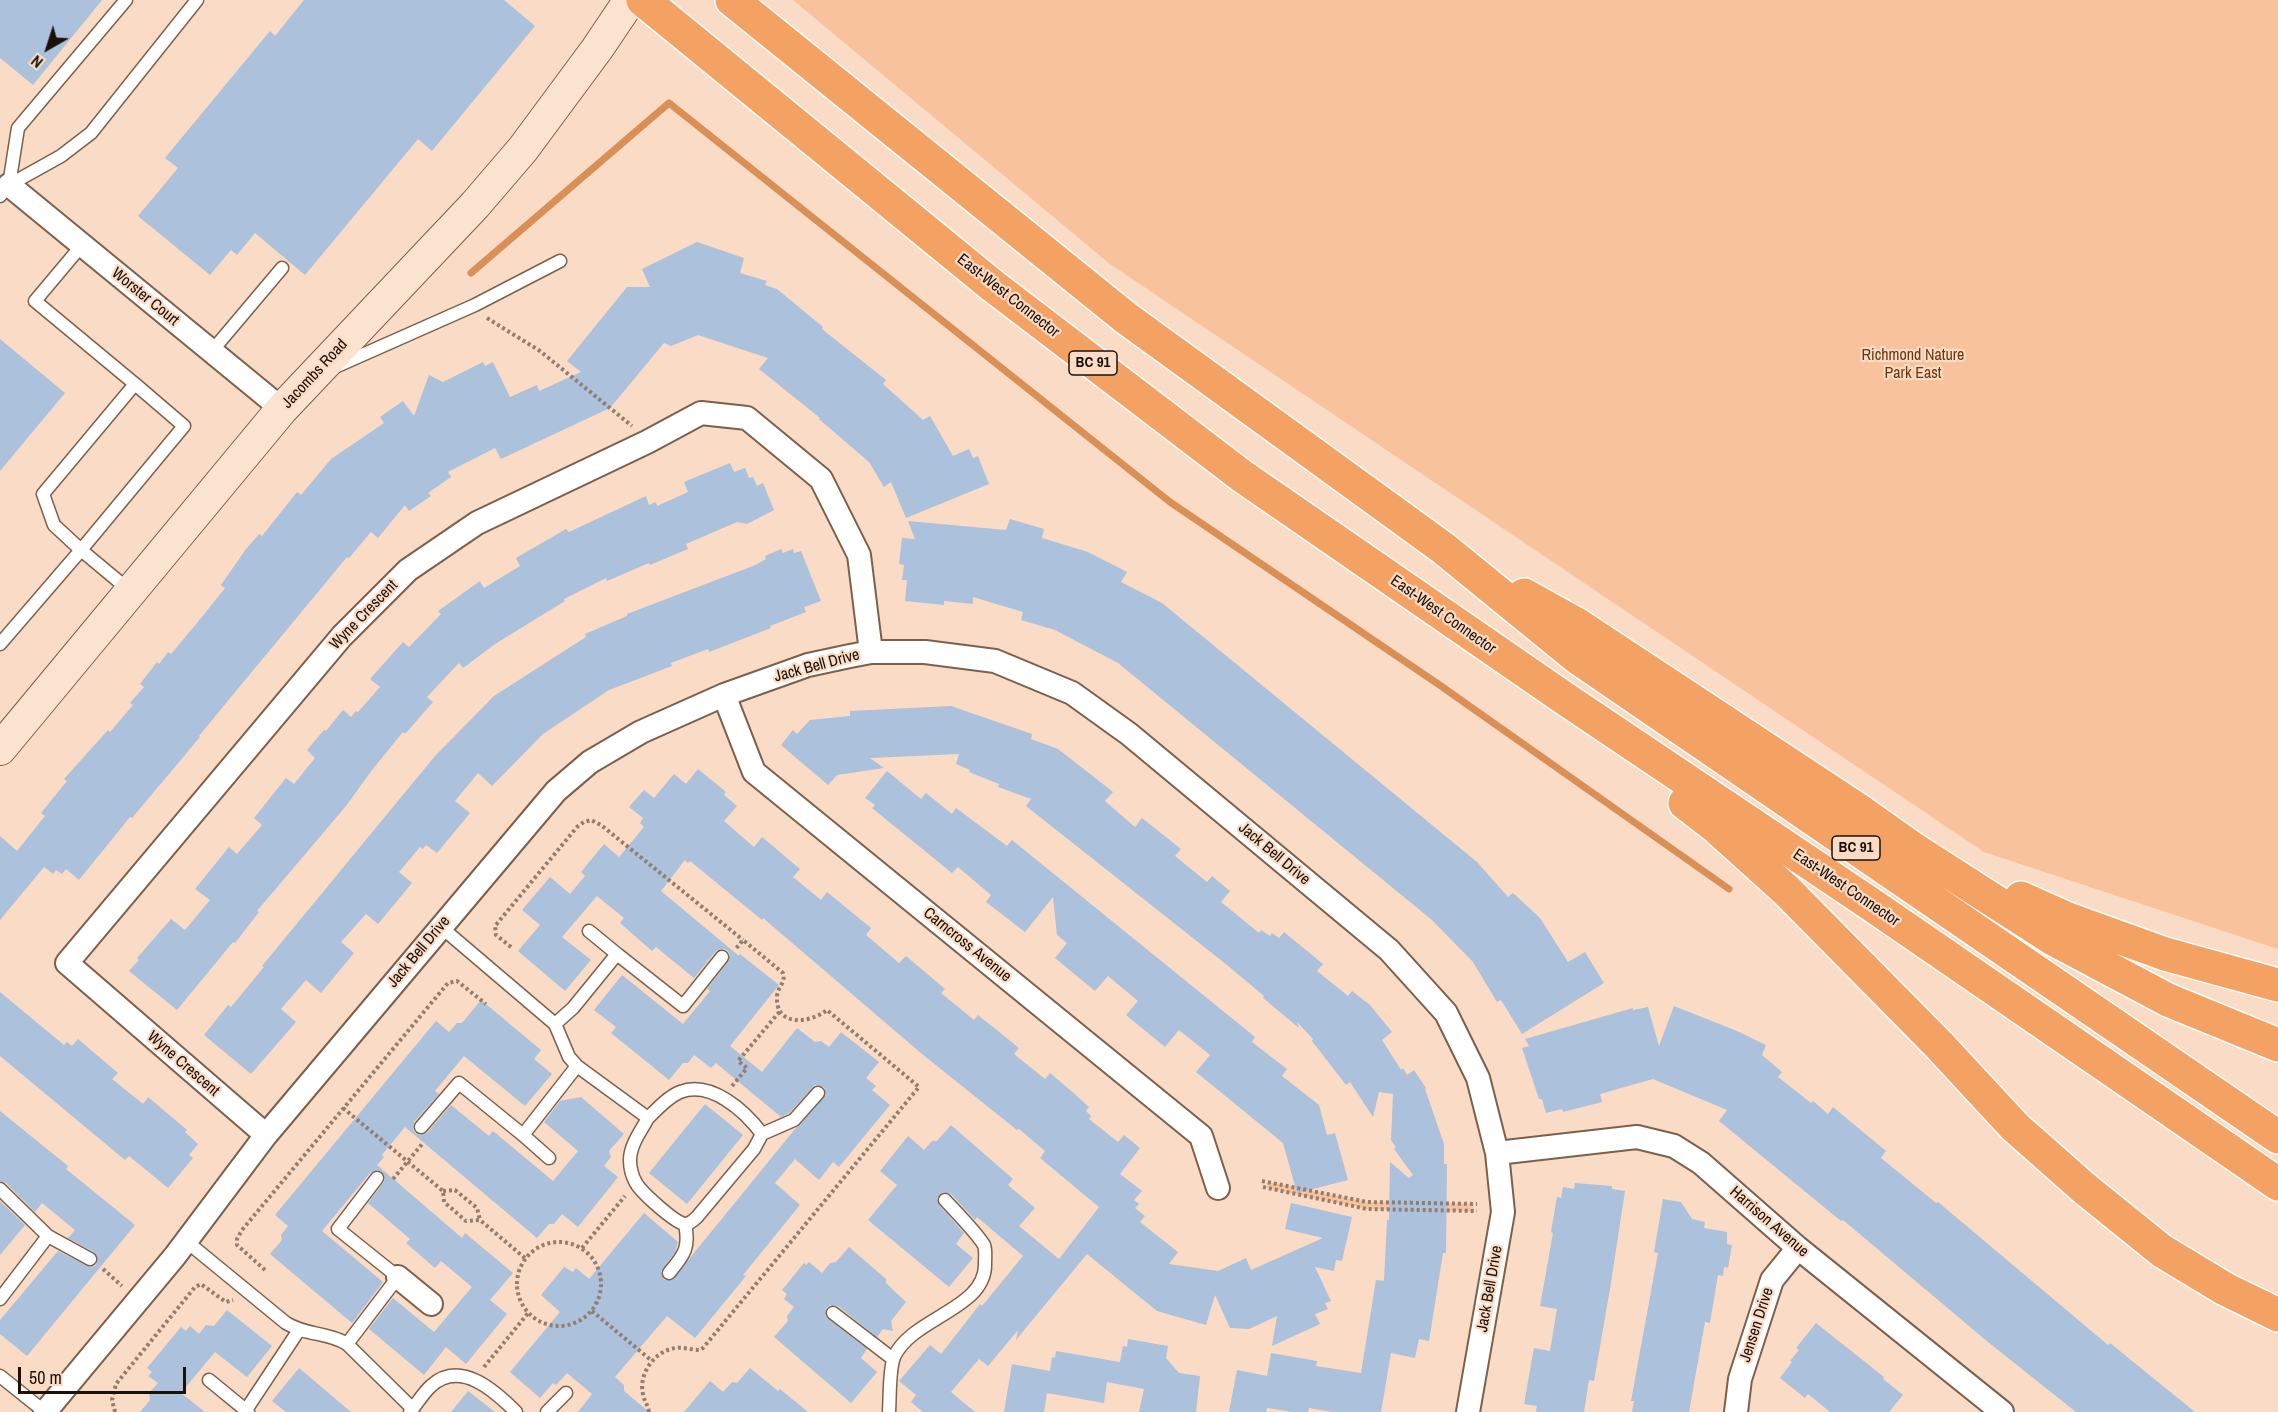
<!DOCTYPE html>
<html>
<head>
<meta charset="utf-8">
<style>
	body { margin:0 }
	#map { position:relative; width:2278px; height:1412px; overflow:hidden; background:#fadbc5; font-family:"Archivo Narrow",sans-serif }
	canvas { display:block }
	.north { position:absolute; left:18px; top:18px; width:60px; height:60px; -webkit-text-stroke:4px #fadbc5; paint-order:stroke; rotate:219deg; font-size:16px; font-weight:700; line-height:24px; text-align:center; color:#1b1109 }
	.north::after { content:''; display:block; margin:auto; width:21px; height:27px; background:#1b1109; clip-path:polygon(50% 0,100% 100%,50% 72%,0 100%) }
	.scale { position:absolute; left:18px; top:1367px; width:168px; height:27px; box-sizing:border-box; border:3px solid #1b1109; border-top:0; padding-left:8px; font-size:18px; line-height:21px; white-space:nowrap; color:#1b1109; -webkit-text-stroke:4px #fadbc5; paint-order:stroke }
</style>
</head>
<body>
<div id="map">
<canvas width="2278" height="1412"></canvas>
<div class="north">N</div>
<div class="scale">50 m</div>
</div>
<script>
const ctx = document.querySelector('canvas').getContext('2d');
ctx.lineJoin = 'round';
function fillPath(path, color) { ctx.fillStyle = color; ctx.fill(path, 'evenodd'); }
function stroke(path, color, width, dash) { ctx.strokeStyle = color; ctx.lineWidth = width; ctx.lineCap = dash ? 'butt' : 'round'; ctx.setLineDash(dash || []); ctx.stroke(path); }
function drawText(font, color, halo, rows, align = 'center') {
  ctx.font = font + ' "Archivo Narrow",sans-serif'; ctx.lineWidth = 4.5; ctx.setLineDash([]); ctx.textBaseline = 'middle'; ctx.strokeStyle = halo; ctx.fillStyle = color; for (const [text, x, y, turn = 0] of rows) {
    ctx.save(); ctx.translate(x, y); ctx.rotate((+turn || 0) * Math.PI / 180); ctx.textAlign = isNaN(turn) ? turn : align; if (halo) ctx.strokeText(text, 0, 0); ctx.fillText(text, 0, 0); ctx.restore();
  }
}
const green = new Path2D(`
	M793,0H2278V949L1984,852L1110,264Z
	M1268,1182L1367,1202L1473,1204L1474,1211L1367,1209L1267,1188Z`);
const stream = new Path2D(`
	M471,273L669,103L1170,502L1441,686L1729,889`);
const building = new Path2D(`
	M0,0H102L33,85L0,58Z
	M304,0H504L535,26L432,151L418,139L305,275L255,233L237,255L231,250L210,275L138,216L178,168L165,158L270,31L275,36Z
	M697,242L744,258L740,273L767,281L765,285L777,289L823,327L822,329L886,380L883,384L923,420L930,416L953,456L969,449L973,458L978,456L989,484L906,518L891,482L884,487L869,462L819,419L820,418L759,369L768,358L698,335L671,346L664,343L610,408L501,459L495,448L448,472L451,477L428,493L431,496L409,511L405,505L378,538L371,532L349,558L347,557L231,697L199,736L200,737L132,818L130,817L79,880L66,869L62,874L56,870L53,874L44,867L0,920V836L17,851L45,816L41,813L67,781L64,779L108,730L110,732L133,705L130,703L144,687L140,684L157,662L159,664L168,652L171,654L197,623L225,588L221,585L246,549L259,534L262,536L297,492L301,495L331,459L384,423L380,417L403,401L414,416L429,375L443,382L483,362L485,366L493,362L510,397L537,385L539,391L581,372L567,361L627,287H650L642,269Z
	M0,339L65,393L0,471Z
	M730,463L734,472L745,468L749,478L753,477L757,486L763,483L774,510L747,524L737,522L686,544L688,549L650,565L649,563L607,581L606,578L564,599L565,601L495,644L463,668L459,663L427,697L433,702L405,734L403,732L372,770L346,806L257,911L259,912L235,943L233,942L177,1010L129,971L139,960L137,958L171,919L185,930L210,900L195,889L229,847L237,854L262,825L254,818L286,778L294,784L315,758L307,750L324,730L326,731L343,710L351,717L356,711L358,712L380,687L370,679L403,642L409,647L441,614L438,611L480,581L484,588L520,566L516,558L566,529L569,532L646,496L649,505L656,502L657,506L688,492L684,482Z
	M1010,519L1044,529L1042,538L1088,552L1127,572L1121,582L1162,603L1477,862L1508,897L1513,893L1540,918L1568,962L1585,952L1604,983L1522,1034L1501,1000L1497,1002L1473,962L1432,920L1118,663L1055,630L1021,620L1023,612L973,597V604L944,601V605L905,601L907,580H902L904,565L899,564L902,538L915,539L908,521L1006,530Z
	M781,549L783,553L793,549L794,553L801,551L821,601L804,607L806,612L770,626L771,628L709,652L708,649L671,663L672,666L609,690L543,734L492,786L478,773L455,801L470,813L437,853L426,845L423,849L420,847L399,872L412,883L378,924L366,914L341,942L354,953L321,993L306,980L281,1009L296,1022L251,1074L204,1035L228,1005L231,1007L264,967L262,966L435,756L494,696L586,637L585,634L627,616V614L753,566L766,559L765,556Z
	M951,706L1032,734L1031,739L1058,749L1094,777L1113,792L1105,801L1135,827L1142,818L1181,849L1175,856L1207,882L1212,876L1230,891L1221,902L1259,933L1261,930L1270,936L1272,933L1279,938L1284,932L1323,964L1317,971L1348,996L1352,991L1370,1005L1392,1032L1382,1040L1401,1070L1403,1068L1407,1075L1414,1070L1426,1088L1425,1089L1444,1144V1164H1447L1446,1253H1443L1429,1341L1419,1339L1415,1358L1391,1353L1381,1412H1333L1309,1408L1308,1412H1293L1267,1408L1266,1412H1229L1237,1370L1267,1376L1271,1353L1317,1361L1316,1366L1361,1373L1376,1280L1384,1281L1387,1220H1389L1390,1162L1409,1178L1413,1175L1394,1149L1396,1147L1391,1140L1393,1094L1379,1092L1373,1117L1350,1082L1346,1085L1312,1041L1313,1039L1297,1022L1299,1028L1263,998L1264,996L1227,965L1026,806L1031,799L998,787L999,784L969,772L970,770L956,764L959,754L870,758L884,768L837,775L828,785L781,745L793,730L797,734L810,720L850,716V711Z
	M698,769L726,792L724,795L737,806L724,821L754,847L762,837L800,869L793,877L821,900L827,892L871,928L866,935L899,963L906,956L945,989L941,993L974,1020L978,1015L1019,1048L1014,1054L1045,1079L1050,1073L1069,1089L1089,1107L1086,1111L1091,1116L1089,1119L1118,1142L1124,1135L1140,1148L1120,1174L1142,1191L1134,1200L1139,1204L1135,1208L1145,1216L1140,1222L1178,1252L1169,1264L1218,1271L1246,1258L1251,1270L1323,1238L1285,1229L1291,1203L1352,1217L1342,1261L1336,1260L1334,1271L1315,1267L1331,1301L1325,1303L1328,1309L1315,1314L1320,1324L1272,1346L1277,1316L1249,1329L1230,1328L1215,1295L1206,1325L1157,1311L1087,1254L1016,1340L1018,1330L988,1366L979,1359L951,1392L975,1412H923L911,1402L916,1395L899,1381L930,1345L941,1354L980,1304L982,1306L1023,1256L977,1217L975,1220L951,1194L943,1192L937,1198L939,1205L964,1233L956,1244L973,1258L949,1287L868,1220L897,1185L880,1171L908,1136L924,1150L932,1141H937L951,1125L1013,1179L1008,1185L1035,1208L1019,1226L1059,1259L1099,1207L1040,1158L1045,1151L1019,1129L1017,1130L922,1054L763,918L762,920L690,861L688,863L685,860L661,891L739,956L740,954L779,985L730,1046L762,1072L797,1028L815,1042L821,1041L829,1047L841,1032L879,1062L866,1078L876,1086L872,1090L890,1105L839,1167L833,1162L819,1180L795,1159L775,1183L800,1205L743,1275L746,1276L695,1338L667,1316L615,1377L624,1385V1391L649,1412H578L592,1394L567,1373L556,1385L553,1383L540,1398L510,1372L560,1312L541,1295L564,1267L573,1272L576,1268L589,1279L644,1213L678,1242L675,1252L661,1272L664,1280H672L795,1129L800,1125L826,1095L824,1087L815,1085L789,1113L781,1117L716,1063L711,1068L694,1055L688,1063H683L669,1080L611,1033L616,1027L594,1010L622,975L683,1024L710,991L707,989L728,962L730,955L727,950L723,949L716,951L694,978L656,947L652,951L620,923L624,918L597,896L562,937L591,960L565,991L518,951L540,925L522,910L550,877L570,894L585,876L581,872L604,844L619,857L644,827L640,823L643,818L629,807L644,790L654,798L674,774L686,784Z
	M887,771L921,799L926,793L952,814L956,808L1007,846L1012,840L1255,1037L1252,1042L1287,1069L1282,1076L1319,1105L1327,1135L1335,1133L1348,1180L1297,1193L1283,1143L1196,1072L1210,1055L1179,1030L1165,1047L1126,1015L1138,1001L1108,976L1095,991L1055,958L1067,943L1057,935L1053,897L1025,932L986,902L991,895L958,867L952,873L872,808L875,805L865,798Z
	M0,992L64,1045L67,1042L72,1046L78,1039L118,1073L112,1079L143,1104L148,1097L187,1130L185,1132L198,1144L189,1155L193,1158L168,1188L129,1156L125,1160L0,1056Z
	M481,1000L541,1050L534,1059L552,1074L525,1106L464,1056L435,1091L439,1094L414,1122L413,1129L415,1133L420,1135L427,1133L451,1105L489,1136L493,1131L553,1181L578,1151L544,1122L560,1101L581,1097L624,1134L609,1151L611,1157L604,1166L618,1177L578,1227L562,1214L554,1224H549L537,1238L405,1127L382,1155L384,1157L377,1165L462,1238L465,1233L513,1273L490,1300L507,1314L466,1364L446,1347L424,1375L369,1329L393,1298L434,1332L472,1287L441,1261L435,1268L406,1243L410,1239L368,1203L384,1182L385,1178L382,1172L377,1170L370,1173L322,1231L383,1282L352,1323L270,1254L282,1240L281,1235L288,1226L275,1215L436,1021L449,1032L457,1023H462Z
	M1674,1006L1737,1031L1766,1045L1762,1055L1782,1072L1778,1077L1811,1103L1813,1101L1828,1114L1833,1107L1886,1151L1881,1158L1936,1203L1938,1202L2108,1345L2110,1343L2195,1412H2076L1988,1342L1843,1220L1841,1221L1719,1121L1727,1110L1653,1079L1600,1094L1602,1102L1563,1112L1562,1109L1546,1113L1542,1099H1539L1522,1048L1529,1046L1525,1039L1633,1008V1010L1648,1007L1659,1046Z
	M705,1104L743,1135L687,1204L649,1173Z
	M0,1111L68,1166L66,1169L135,1225L27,1356L0,1334V1320L58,1251L90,1267L95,1266L98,1258L94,1252L68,1238L75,1230L42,1203L35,1212L6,1183L0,1181Z
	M1575,1183L1612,1186V1189L1625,1191L1610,1289L1594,1381L1589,1380L1584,1412H1536L1537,1406L1524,1404L1534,1348L1550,1351L1557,1309L1540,1306L1553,1233L1551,1232L1557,1197L1561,1198L1563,1187L1574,1189Z
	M1663,1199L1681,1202L1692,1219L1705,1222L1704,1228L1727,1232V1244L1732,1245L1728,1268L1724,1267L1723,1276L1718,1275L1710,1323L1705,1322L1689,1412H1632L1634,1401H1631L1658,1253L1654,1252Z
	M0,1201L25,1225L0,1255Z
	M849,1247L886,1279V1283L906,1302L891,1321L893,1331L883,1329L877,1337L838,1306L830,1305L826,1308L825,1316L828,1319L867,1349L861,1358L877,1372L851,1403L774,1337L788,1321L787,1316L794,1307L784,1299L787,1294L782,1290L804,1263L806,1265L809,1262L822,1273L830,1263L836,1262Z
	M227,1310L272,1346L247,1377L215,1352L181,1393L205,1412H140L150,1400L149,1393L158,1383L148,1376L152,1372L147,1368L181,1327L186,1331L190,1326L199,1334L206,1325L214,1326Z
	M1816,1323L1884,1377L1883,1379L1903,1395L1889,1412H1830L1808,1394L1805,1398L1780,1378L1792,1362L1790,1361L1799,1350L1796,1348Z
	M1128,1339L1168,1346L1166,1358L1179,1373L1200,1376L1196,1412H1139L1144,1389L1107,1382L1104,1403L1047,1393L1044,1412H1004L1012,1364L1050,1371L1052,1357L1055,1358L1056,1351L1120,1362L1123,1346L1127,1347Z
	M299,1368L351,1412H286L272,1401Z
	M750,1368L778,1391L780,1389L808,1412H684L710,1381L723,1392L732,1382L737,1383Z
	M468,1391L495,1412H451Z`);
const path = new Path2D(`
	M487,318L540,351L632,426
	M511,947L496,935L495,926L577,827L584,822L591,820L601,825L743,940
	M732,1086L747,1068L738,1061L781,1010
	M343,1108L443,1191L444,1202L466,1221L480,1220L526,1259
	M393,1179L423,1143
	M1262,1181L1367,1202L1477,1204
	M1263,1187L1367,1209L1477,1211
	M443,1191L455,1190L477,1208L480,1220
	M517 1284a42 42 0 1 1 84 0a42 42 0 1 1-84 0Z
	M582,1248L625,1196
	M103,1269L122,1286
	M265,1270L237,1245V1239L242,1230L448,983L457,981L486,1004
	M592,1311L652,1361
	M484,1367L529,1312
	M115,1412L112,1400L116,1384L195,1287L201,1284L226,1302L233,1300
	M649,1412C648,1405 644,1401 643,1394C638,1374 655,1350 676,1348C684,1347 692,1350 700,1350L703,1348L919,1087L827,1010C809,1024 775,1027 777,996C778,986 786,983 783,973L743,940L735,950`);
const lane = new Path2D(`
	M9,185L18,128L126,0
	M0,196L9,185L61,156L91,133L197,0
	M82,245L35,301L135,384L43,494L54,525L81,550L184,426L135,384
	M212,351L282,268
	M335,367L475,305L560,261
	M0,644L81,550L129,590
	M441,927L555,1024L569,1057L577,1066L648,1118C657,1109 668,1097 680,1092C711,1080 745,1111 762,1134L754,1149L697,1217C694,1220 690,1224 685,1224C675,1223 641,1192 636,1183C632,1176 630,1168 630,1160C630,1145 641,1131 648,1118
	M589,931L617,954
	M555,1024L573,1008L617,954L683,1006L722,957
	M421,1127L459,1083L523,1135L577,1066
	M762,1134L794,1120L818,1093
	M523,1135L549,1158
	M0,1189L48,1236L0,1299
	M48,1236L90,1259
	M186,1241L286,1323C307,1336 328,1332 347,1344L413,1409
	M669,1273C684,1255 690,1248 685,1224
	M833,1313L893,1359
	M347,1344L398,1277L338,1229L377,1178
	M0,1376L45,1412
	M209,1380L248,1412
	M246,1410L299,1330
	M410,1412C417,1404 423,1393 431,1386C460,1359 495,1391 516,1412
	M547,1412L566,1393
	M889,1412C890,1397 889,1370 894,1357C912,1317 987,1309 985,1263C985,1258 986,1250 984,1245C976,1232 956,1212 945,1200`);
const street = new Path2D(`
	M9,185L282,409
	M724,695L754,772L1201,1136L1218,1188
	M266,1135L67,963L342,636L408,570L477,523L647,442L701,413L747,418L821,479L859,555L871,652
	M1497,1153L1637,1137L1674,1146L1701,1163L1798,1248L2002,1412
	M398,1277L431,1304
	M45,1412L175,1256L266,1135L556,791L590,762L641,732L724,695L808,665L850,656L871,652H925L995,661L1072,693L1129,734L1389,950L1446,1013L1478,1078L1497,1153L1503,1212L1468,1412
	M1736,1412L1740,1379L1772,1280L1798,1248`);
const secondary = new Path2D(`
	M0,749L282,409L475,205L523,149L597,49L630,0`);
const highway = new Path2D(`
	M643,0L993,286L1242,476L1564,698L1872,905L2278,1184
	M732,0L1126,318L1443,548L1578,658L2278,1137
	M1524,595L1578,625L1857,809L1915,850L2055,940L2168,1000L2278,1045
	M1685,803L1716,827L1787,891L1939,1045L2015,1127L2084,1188L2162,1251L2225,1289L2278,1315
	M2021,898L2068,919L2165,954L2278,985`);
const shields = [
	[1093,363,48],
	[1856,848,48]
];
const shieldNames = [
	["BC 91",1093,363],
	["BC 91",1856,848]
];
const streetNames = [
	["East-West Connector",1008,296,38],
	["Worster Court",145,297,39],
	["Jacombs Road",315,374,-47],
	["Wyne Crescent",364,615,-46],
	["East-West Connector",1443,615,35],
	["Jack Bell Drive",817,666,-15],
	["Jack Bell Drive",1274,854,40],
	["East-West Connector",1846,888,34],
	["Carncross Avenue",967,945,39],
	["Jack Bell Drive",419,952,-50],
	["Wyne Crescent",183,1064,41],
	["Harrison Avenue",1769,1222,41],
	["Jack Bell Drive",1490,1289,-80],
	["Jensen Drive",1757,1325,-72]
];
const parkNames = [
	["Richmond Nature",1913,356],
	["Park East",1913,374]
];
fillPath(green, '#f7c29c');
stroke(stream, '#da8f55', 7);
fillPath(building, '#abc1dc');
stroke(lane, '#7b604d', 15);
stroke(street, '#7b604d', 26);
stroke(secondary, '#7b604d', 34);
stroke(highway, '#fff', 36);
stroke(path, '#937d6e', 4, [3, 3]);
stroke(lane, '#fff', 12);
stroke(street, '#fff', 22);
stroke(secondary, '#fce3d0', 32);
stroke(highway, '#f4a264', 33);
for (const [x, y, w] of shields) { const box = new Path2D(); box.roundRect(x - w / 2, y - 12, w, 24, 4.5); ctx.fillStyle = '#fadbc5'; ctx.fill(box); stroke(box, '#1b1109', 1.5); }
drawText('bold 15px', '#1b1109', null, shieldNames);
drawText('16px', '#1b1109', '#fadbc5', streetNames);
drawText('16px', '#69380a', '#fadbc5', parkNames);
</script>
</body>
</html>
